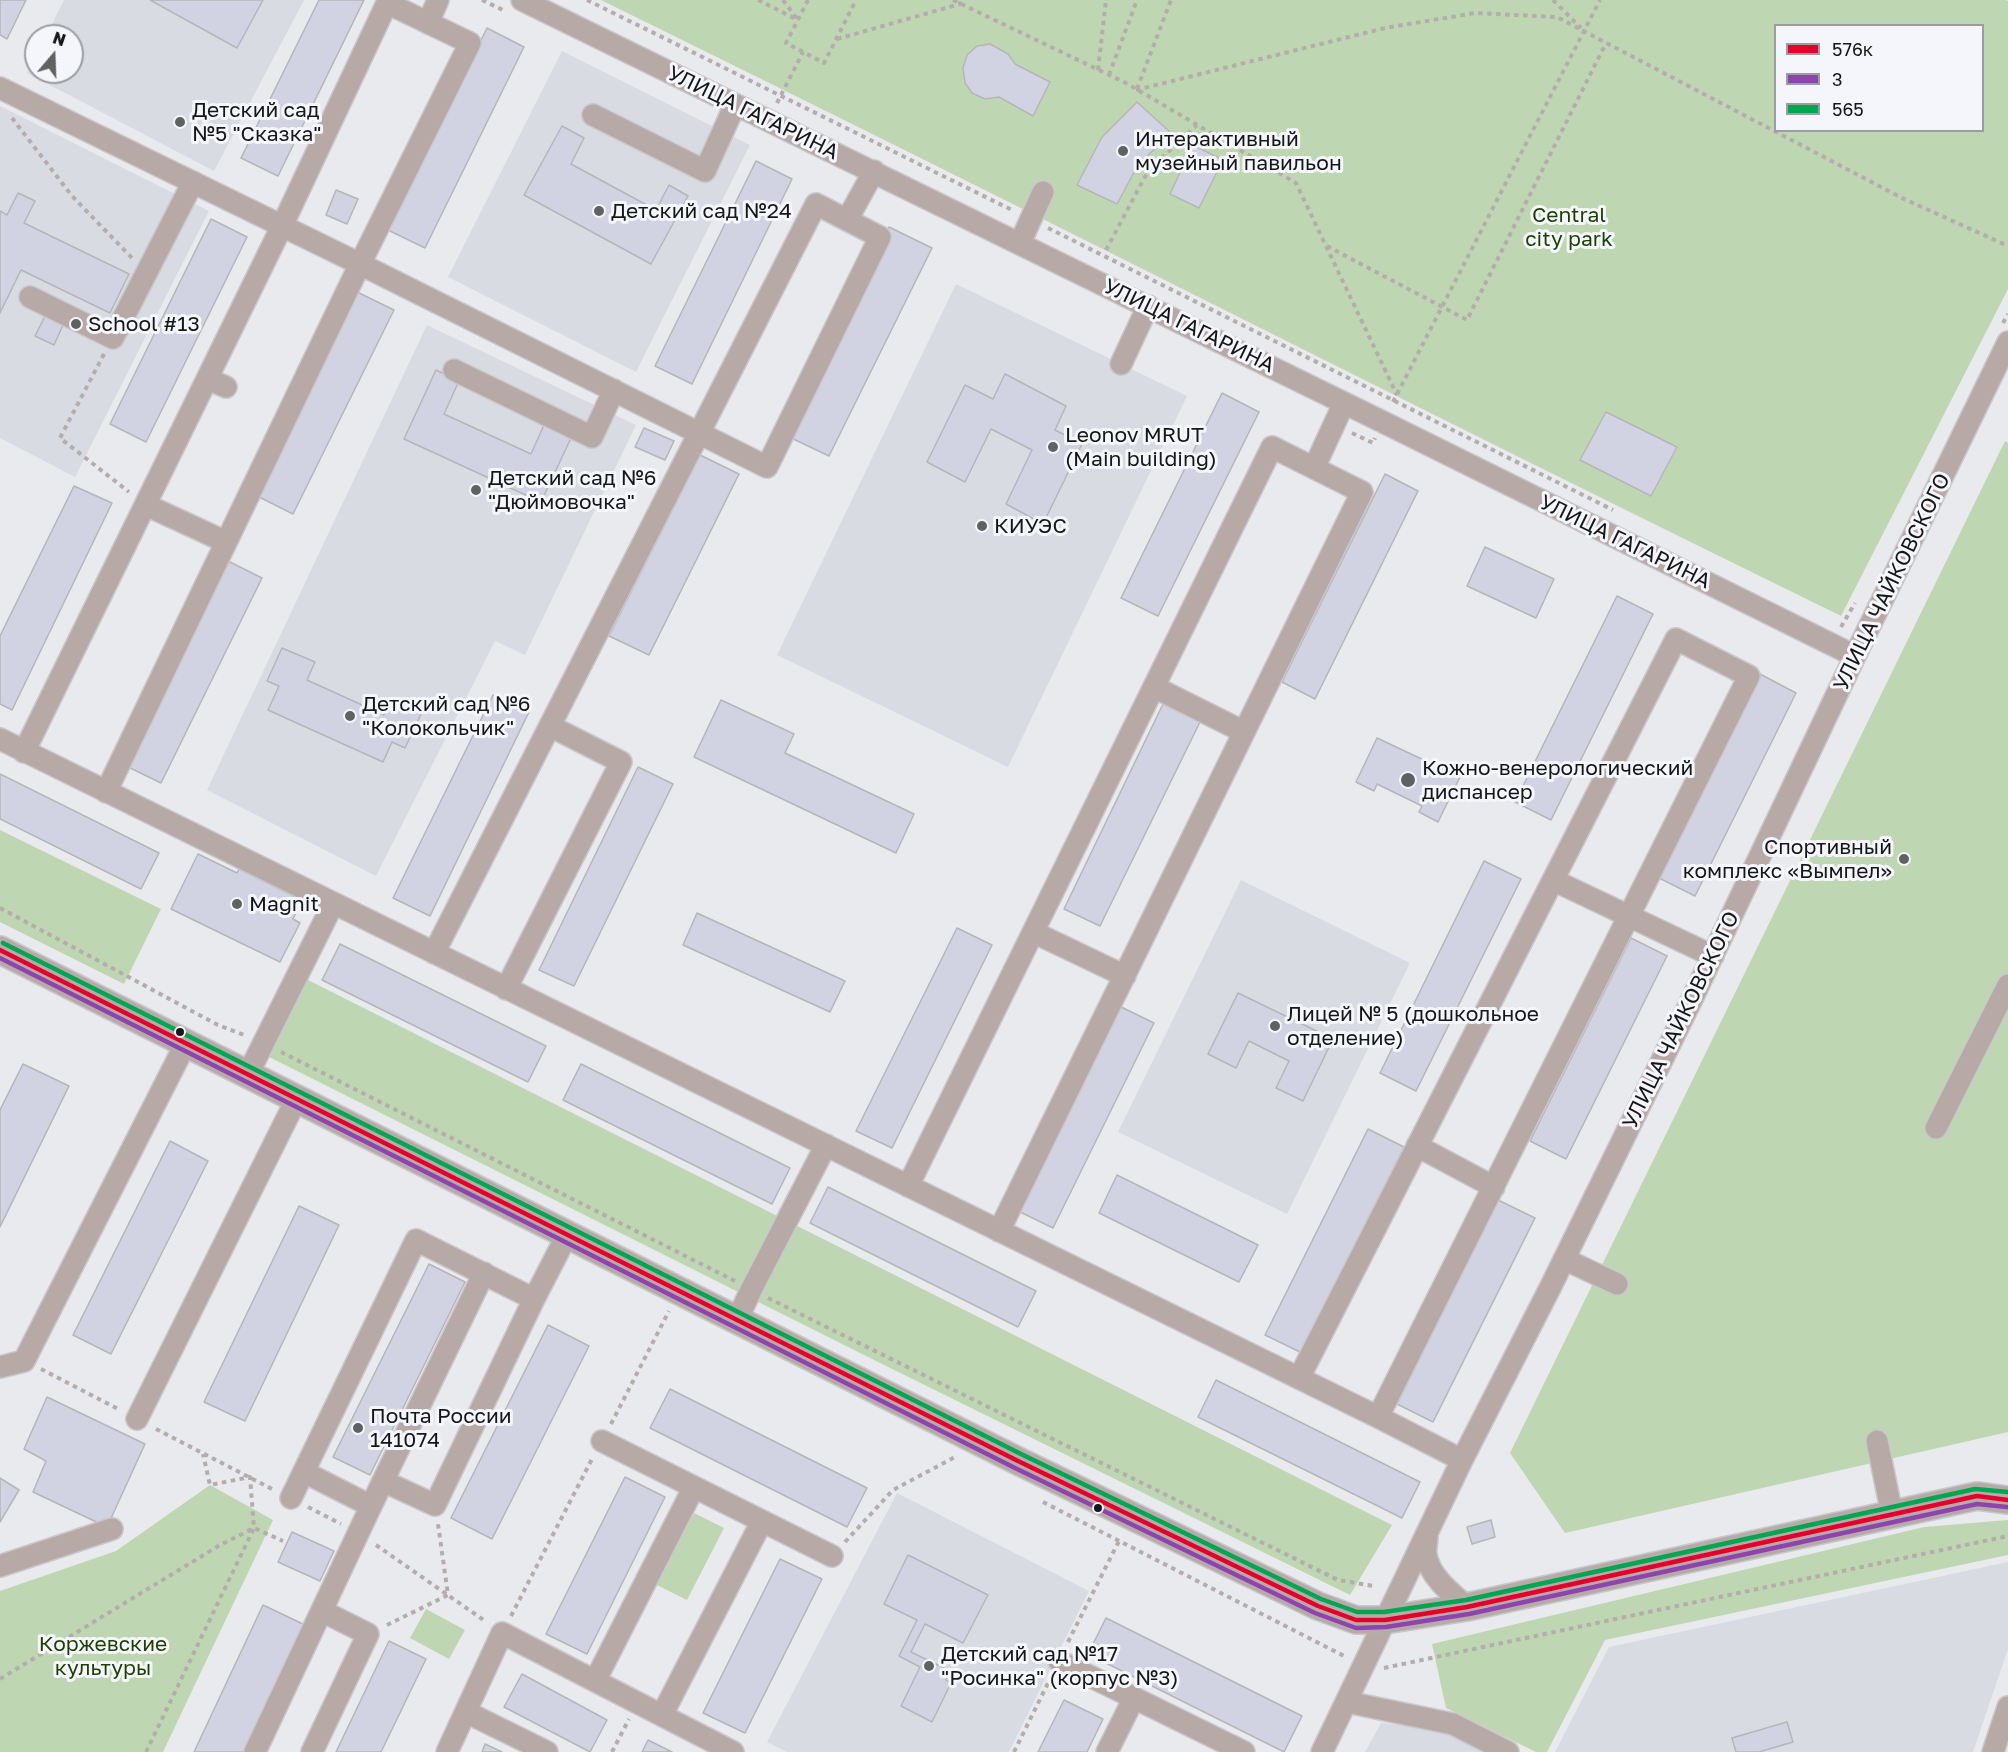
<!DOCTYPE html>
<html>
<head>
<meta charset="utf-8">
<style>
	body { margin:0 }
	#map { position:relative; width:2008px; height:1752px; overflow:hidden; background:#e9eaed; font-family:"Golos Text",sans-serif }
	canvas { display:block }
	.legend { position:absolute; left:1774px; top:24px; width:210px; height:108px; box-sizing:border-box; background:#f5f6fb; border:2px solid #9c9da0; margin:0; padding:8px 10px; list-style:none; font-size:18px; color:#161718 }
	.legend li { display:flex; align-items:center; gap:12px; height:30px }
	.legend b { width:30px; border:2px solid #9c9da0 }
	.north { position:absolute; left:24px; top:24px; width:60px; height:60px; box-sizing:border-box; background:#f5f6fb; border:2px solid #9c9da0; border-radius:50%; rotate:19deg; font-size:16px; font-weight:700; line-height:24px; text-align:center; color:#161718 }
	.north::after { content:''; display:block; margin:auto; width:21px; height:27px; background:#606163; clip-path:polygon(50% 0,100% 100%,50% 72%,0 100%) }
</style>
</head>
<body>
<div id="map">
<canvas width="2008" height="1752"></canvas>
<ul class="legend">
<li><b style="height:8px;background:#e4002b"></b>576к</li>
<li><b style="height:8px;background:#8e44ad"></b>3</li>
<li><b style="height:8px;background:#00a651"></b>565</li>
</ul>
<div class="north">N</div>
</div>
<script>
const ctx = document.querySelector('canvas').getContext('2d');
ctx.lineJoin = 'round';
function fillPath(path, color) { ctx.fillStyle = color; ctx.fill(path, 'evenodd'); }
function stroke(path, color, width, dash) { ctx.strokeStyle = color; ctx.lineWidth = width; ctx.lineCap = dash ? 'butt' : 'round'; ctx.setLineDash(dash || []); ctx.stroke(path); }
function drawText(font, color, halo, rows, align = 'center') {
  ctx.font = font + ' "Golos Text",sans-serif'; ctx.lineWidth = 6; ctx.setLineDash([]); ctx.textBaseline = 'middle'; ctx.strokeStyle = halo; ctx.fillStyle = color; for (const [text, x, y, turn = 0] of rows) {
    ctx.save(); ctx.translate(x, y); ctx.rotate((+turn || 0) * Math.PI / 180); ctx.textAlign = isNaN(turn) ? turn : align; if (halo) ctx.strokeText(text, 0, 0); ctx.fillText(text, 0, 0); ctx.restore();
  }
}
const built = new Path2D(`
	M64,0H304L214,171L27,73L36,56V72H72V36H46Z
	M562,51L750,145L636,372L448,277Z
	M0,106L209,211L75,477L0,438Z
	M956,284L1187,396L1008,767L777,655Z
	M427,325L636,425L525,655L495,641L376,876L207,790Z
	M1241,880L1410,963L1287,1214L1118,1132Z
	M897,1493L1089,1591L1009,1752H787L767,1742Z
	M2008,1562V1649L1973,1752H1555L1609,1647Z
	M1381,1723L1450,1730L1493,1752H1365Z`);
const green = new Path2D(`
	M601,0H2005L2008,1V289L1841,616C1426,413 1015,203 601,0ZM1776,26H1982V130H1776Z
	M2005,441L2008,443V1432L1565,1533L1510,1453Z
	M0,830L161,909L124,984L0,922Z
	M304,978L1392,1525L1350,1595L880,1363L267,1056Z
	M210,1485L273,1520L163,1752H0V1591L116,1551Z
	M694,1513L724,1528L687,1600L657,1585Z
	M2008,1520V1555L1605,1640L1547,1752H1536L1446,1708L1432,1644L1924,1527Z
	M426,1609L465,1630L449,1659L410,1638Z`);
const building = new Path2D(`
	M0,0H26L7,39L0,35Z
	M150,0H263L237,48Z
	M319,0H364L278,176L241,158Z
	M487,28L524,47L425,248L388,230Z
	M990,44L1008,54L1015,64L1050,82L1033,116L999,97L985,99L972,93L965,83L963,68L967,55L977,46Z
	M1137,102L1171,133L1138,165L1117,204L1077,185L1102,137Z
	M562,126L584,138L571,164L656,210L669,185L688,196L651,264L524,195Z
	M1193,145L1223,160L1199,208L1170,194Z
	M756,161L792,179L692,384L655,366Z
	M336,190L358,199L347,224L326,215Z
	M18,193L35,201L24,223L129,274L110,313L21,270L0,313V211L7,215Z
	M211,219L247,237L146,442L110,424Z
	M889,227L932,248L829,456L787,436Z
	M357,292L394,310L293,514L257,496Z
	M46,314L64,323L54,345L35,336Z
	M436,370L459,381L444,414L531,454L544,425L571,438L541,502L404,439Z
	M1005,374L1066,406L1055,430L1082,444L1043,524L1006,504L1032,450L991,429L965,482L927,462L965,385L993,399Z
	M1222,393L1259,412L1158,616L1121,598Z
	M1606,412L1677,447L1651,496L1580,460Z
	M644,428L674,441L665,460L635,447Z
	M700,455L739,474L649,655L609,636Z
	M1385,474L1418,491L1315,699L1282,682Z
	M74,486L112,503L12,710L0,704V636Z
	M1485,547L1554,579L1536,618L1467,586Z
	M224,559L262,578L161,783L124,765Z
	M1617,596L1653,614L1551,820L1515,802Z
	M282,648L315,662L307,680L384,715L392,698L422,712L405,748L392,742L383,762L268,710L279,686L267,681Z
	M1760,674L1796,693L1695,896L1659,878Z
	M493,695L529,712L430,916L393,898Z
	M721,700L794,734L785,753L914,814L896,853L694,757Z
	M1163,704L1200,722L1100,926L1064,909Z
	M1377,738L1460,777L1438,822L1419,812L1422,806L1377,784L1374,791L1356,782Z
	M638,767L673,784L574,986L539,970Z
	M0,774L159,853L141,889L0,819Z
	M198,854L237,873L239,869L302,900L293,919L300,923L280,962L171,909Z
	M1484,861L1521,879L1416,1091L1380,1073Z
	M697,913L845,981L830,1012L683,945Z
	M957,928L992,945L892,1148L856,1131Z
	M1631,938L1667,956L1566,1159L1530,1141Z
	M340,944L546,1046L528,1082L322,980Z
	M1238,993L1333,1039L1303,1101L1276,1088L1289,1061L1249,1041L1236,1068L1208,1054Z
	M1115,1004L1154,1023L1053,1228L1014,1209Z
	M23,1064L69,1086L0,1227V1110Z
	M581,1064L790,1168L772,1204L563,1100Z
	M1368,1129L1404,1147L1302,1353L1265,1335Z
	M170,1141L208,1161L111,1354L73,1335Z
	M1117,1175L1258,1245L1239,1282L1099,1213Z
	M828,1187L1036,1291L1018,1327L810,1223Z
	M1498,1200L1535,1218L1433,1422L1397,1404Z
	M299,1206L339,1225L245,1421L204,1402Z
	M429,1264L465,1282L370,1475L333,1457Z
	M548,1325L589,1346L492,1539L451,1518Z
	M1216,1380L1420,1482L1402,1518L1198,1417Z
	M670,1389L867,1488L847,1527L650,1428Z
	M47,1397L145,1444L107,1527L33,1492L46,1461L24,1449Z
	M625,1477L665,1497L587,1654L546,1634Z
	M0,1478L19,1490L0,1522Z
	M1491,1520L1495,1537L1472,1544L1467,1527Z
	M292,1532L334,1551L320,1581L278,1562Z
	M908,1555L988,1595L963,1643L925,1624L911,1652L950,1671L946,1680L951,1683L932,1722L901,1706L920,1667L899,1656L917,1620L884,1604Z
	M780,1559L822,1579L745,1733L703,1713Z
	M263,1605L305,1625L244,1752H194Z
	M1106,1618L1302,1716L1284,1752L1088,1654Z
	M389,1641L426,1659L381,1752H336Z
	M522,1674L607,1720L590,1752L504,1707Z
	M1064,1700L1103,1719L1087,1752H1038Z
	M1787,1722L1793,1742L1759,1752H1736L1732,1738Z
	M648,1740L672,1752H642Z
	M485,1744L502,1752H482Z`);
const path = new Path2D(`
	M482,0L505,11
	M587,0L1014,211
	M758,0L798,20
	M783,0L797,19
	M808,0L786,43L824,63L856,0
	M953,0L1126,83L1296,183L1397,395
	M1553,0L1581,28
	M837,39L960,4V0
	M1098,70L1106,0
	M1109,75L1137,0
	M1137,89L1171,0
	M1136,90L1385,28L1475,13L1557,17L1902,198L2008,246
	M777,103L803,52
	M12,118L72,196L132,258
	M1048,228L1613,510
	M1327,246L1467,320L1606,43
	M1106,250L1148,171L1197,125
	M2003,323L2008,314
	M104,354L60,438L129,492
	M1393,402L1600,0
	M1352,433L1373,443L1375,438
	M1841,627L1855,603
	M0,908L218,1025L244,1035
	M281,1052L735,1281
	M768,1298L1338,1580L1373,1586
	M41,1369L120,1410
	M611,1424L669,1311
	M156,1429L274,1490
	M1043,1502L1346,1657
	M308,1507L341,1524
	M845,1542L893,1490L955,1457
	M376,1545L485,1621
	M511,1616L593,1457
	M387,1625L448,1595L438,1524
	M1068,1642L1119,1541
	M1384,1668L2008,1536
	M0,1679L220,1545L254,1528L283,1541
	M146,1752L254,1528L250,1477L210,1485L203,1454
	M612,1752L629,1719
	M1014,1752L1050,1679`);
const minor = new Path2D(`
	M522,0L1383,422L1855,656
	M428,23L438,0
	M0,88L360,264L767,467L880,237L847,220
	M593,115L705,171L735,105
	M1020,243L1043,192
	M30,297L113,338L193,182
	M1121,364L1148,306
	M454,370L592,437L614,390
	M208,379L226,387
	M146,505L226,542
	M1154,687L1244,732
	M0,739L1378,1417L1462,1460
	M24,752L282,226L387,3L470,43L360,264L106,792
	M1553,880L1713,956
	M1033,932L1125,976
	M434,953L816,204L847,220L874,171
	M506,989L621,762L550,726
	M248,1074L333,904
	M1936,1128L2008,985
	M1417,1146L1494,1187
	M908,1186L1272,447L1314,468L1344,403
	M999,1231L1362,492L1314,468
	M1564,1259L1617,1284
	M737,1320L751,1290L826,1145
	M0,1367L24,1361L186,1043
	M1299,1378L1676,639L1749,676L1378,1417
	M137,1419L296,1100
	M602,1441L694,1487
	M1877,1441L1892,1514
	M304,1472L371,1506L383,1481L435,1505L534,1299
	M383,1481L484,1273
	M291,1498L416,1240L534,1299L567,1235
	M762,1521L832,1556
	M1427,1536C1427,1542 1425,1549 1426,1555C1430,1577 1451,1593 1467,1607
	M0,1566L112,1529
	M1059,1661L1244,1752
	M595,1681L694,1487L762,1521L662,1715
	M1347,1702L1453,1724L1508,1752
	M466,1712L547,1752
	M255,1752L371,1506
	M312,1752L368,1634L322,1611
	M447,1752L502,1633L733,1752
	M1107,1752L1134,1698
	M1322,1752L1462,1460L1551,1286L1693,997L1855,656L2008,342
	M1993,1752L2008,1707`);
const major = new Path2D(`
	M0,950L1018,1461L1318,1606L1356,1620H1385L1467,1607L1977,1496L2008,1500`);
const bus1 = new Path2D(`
	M0,950L1018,1461L1318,1606L1356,1620H1385L1467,1607L1977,1496L2008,1500`);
const bus2 = new Path2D(`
	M0,958L1015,1468L1315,1613L1356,1628L1386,1627L1469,1614L1977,1504L2007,1507`);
const bus3 = new Path2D(`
	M3,943L1021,1454L1321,1599L1357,1612H1384L1466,1600L1975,1489L2008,1492`);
const markers = [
	[180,122,6,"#606163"],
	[1123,151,6,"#606163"],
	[599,211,6,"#606163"],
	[76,324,6,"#606163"],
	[1053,447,6,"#606163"],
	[476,490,6,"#606163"],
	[982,526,6,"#606163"],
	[350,716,6,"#606163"],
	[1408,780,8,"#606163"],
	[1904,859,6,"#606163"],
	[237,904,6,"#606163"],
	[1275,1026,6,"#606163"],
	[180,1032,5,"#161718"],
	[358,1428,6,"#606163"],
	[1098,1508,5,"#161718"],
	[929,1666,6,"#606163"]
];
const poiNames = [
	["Детский сад",192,110],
	["№5 \"Сказка\"",192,134],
	["Интерактивный",1135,139],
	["музейный павильон",1135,163],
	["Детский сад №24",611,211],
	["School #13",88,324],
	["Leonov MRUT",1065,435],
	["(Main building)",1065,459],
	["Детский сад №6",488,478],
	["\"Дюймовочка\"",488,502],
	["КИУЭС",994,526],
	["Детский сад №6",362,704],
	["\"Колокольчик\"",362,728],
	["Кожно-венерологический",1422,768],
	["диспансер",1422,792],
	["Спортивный",1892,847,"right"],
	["комплекс «Вымпел»",1892,871,"right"],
	["Magnit",249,904],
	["Лицей № 5 (дошкольное",1287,1014],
	["отделение)",1287,1038],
	["Почта России",370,1416],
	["141074",370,1440],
	["Детский сад №17",941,1654],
	["\"Росинка\" (корпус №3)",941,1678]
];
const streetNames = [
	["УЛИЦА ГАГАРИНА",753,113,26],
	["УЛИЦА ГАГАРИНА",1189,326,26],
	["УЛИЦА ГАГАРИНА",1625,542,26],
	["УЛИЦА ЧАЙКОВСКОГО",1892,582,-64],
	["УЛИЦА ЧАЙКОВСКОГО",1681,1020,-64]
];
const parkNames = [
	["Central",1569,215],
	["city park",1569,239],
	["Коржевские",103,1644],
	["культуры",103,1668]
];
fillPath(built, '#d9dbe3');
fillPath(green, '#bed7b2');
fillPath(building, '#d1d3e3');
stroke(building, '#b5b6b8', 1.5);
stroke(minor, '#c8c8ca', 24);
stroke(major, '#c8c8ca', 30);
stroke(path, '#b4adac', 4, [4.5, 4.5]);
stroke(minor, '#b7a9a6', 21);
stroke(major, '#b7aba9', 27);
stroke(bus1, '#e4002b', 4.5);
stroke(bus2, '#8e44ad', 4.5);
stroke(bus3, '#00a651', 4.5);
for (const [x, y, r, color] of markers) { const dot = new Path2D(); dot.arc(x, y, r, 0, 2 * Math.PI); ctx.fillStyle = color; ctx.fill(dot); stroke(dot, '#f5f6fb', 2); }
drawText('21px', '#161718', '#f5f6fb', poiNames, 'left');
drawText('21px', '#161718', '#f5f6fb', streetNames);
drawText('21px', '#1d3f01', '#f5f6fb', parkNames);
</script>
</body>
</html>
